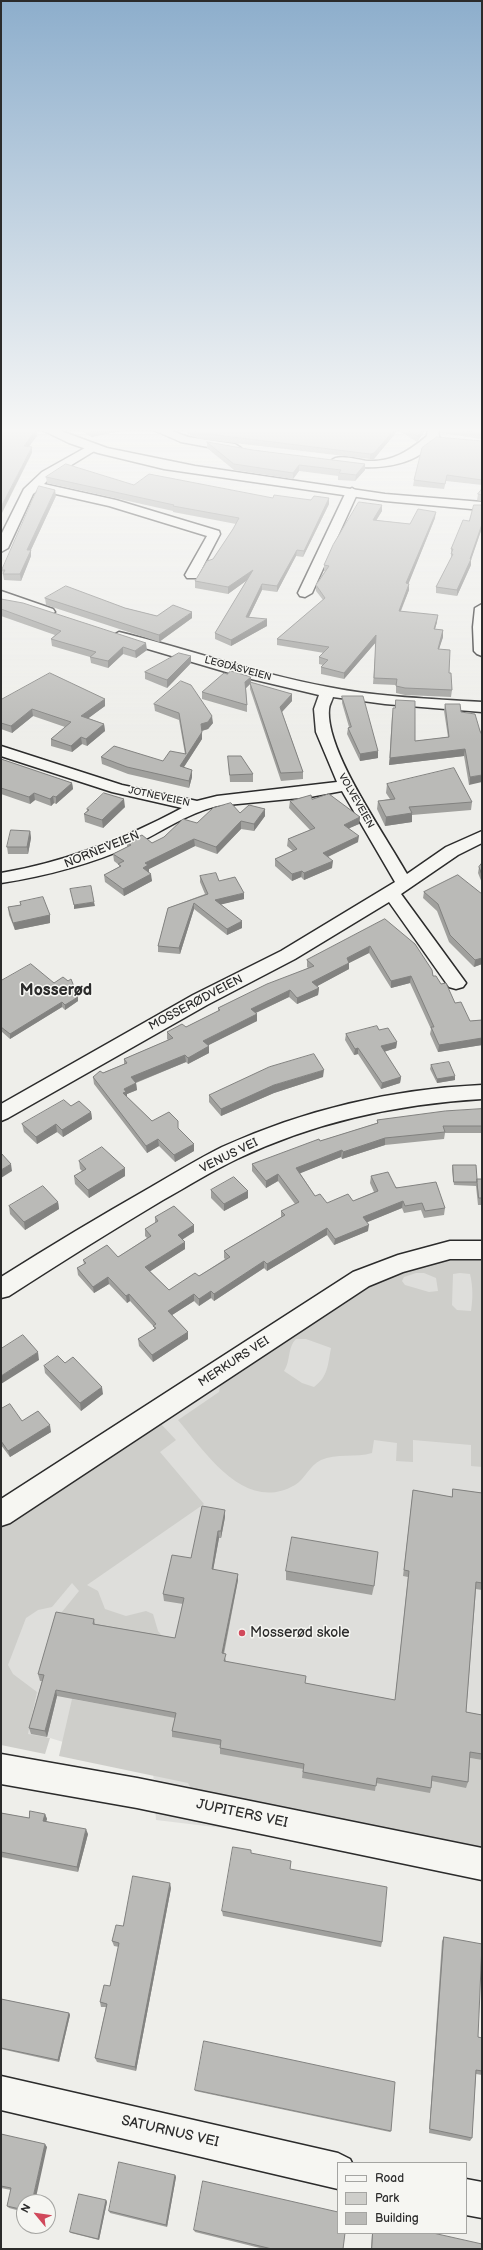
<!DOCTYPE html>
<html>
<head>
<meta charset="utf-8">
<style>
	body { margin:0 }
	#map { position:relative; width:483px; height:2250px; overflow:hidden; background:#eeeeea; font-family:"Balsamiq Sans",sans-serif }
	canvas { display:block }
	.frame { position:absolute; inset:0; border:2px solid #2b2b2b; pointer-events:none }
	.legend { position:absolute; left:337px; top:2162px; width:130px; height:72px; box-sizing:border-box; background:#f6f6f2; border:1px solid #a5a5a2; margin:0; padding:5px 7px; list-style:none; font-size:12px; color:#2b2b2b }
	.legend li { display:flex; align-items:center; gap:8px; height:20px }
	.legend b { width:20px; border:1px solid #a5a5a2 }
	.north { position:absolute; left:16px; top:2194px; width:40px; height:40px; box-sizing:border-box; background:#f6f6f2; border:1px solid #a5a5a2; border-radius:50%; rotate:299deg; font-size:11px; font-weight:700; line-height:16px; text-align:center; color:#2b2b2b }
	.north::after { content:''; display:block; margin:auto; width:14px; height:18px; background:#d1495b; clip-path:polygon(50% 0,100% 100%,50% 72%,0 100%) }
</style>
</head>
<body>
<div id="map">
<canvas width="483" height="2250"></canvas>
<div class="frame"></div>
<ul class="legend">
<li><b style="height:5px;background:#f6f6f2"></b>Road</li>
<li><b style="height:11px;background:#cececa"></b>Park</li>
<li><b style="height:11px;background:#babab7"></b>Building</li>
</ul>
<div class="north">N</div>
</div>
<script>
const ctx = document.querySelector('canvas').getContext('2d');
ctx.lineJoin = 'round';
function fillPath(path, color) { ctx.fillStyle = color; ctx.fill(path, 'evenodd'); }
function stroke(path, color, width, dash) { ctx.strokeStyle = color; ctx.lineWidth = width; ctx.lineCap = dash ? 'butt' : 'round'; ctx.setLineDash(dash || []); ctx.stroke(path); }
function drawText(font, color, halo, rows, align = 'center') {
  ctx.font = font + ' "Balsamiq Sans",sans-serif'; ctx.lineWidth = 3; ctx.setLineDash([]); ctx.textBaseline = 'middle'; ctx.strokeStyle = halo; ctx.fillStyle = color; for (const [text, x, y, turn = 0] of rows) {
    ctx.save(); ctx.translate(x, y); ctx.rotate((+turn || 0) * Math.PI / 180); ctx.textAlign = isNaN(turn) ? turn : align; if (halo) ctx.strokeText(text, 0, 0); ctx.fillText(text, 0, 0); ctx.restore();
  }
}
const built = new Path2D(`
	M482,1250V1864L424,1852L156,1820L153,1770L47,1737L44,1745L1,1737V1529L368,1286Z`);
const green = new Path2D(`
	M482,1256V1467L471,1466V1445L413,1440V1462L396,1461L397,1443L374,1440L372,1453C356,1458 336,1453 321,1460C309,1466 305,1479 295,1485C245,1514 206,1453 178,1420L219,1392L220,1386L226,1374L366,1283L451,1257ZM416,1273H424L436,1278L438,1291L429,1292L405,1285L402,1281L404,1277ZM460,1273L470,1274C473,1287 473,1298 471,1311L457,1310L452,1305L453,1274ZM296,1339H306L331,1348C328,1364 328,1377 314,1387L302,1383L284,1371C291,1361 287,1348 296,1339Z
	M157,1423L161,1424L176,1440L160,1452L204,1504L87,1585L98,1591L105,1609L126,1616L146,1611L153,1614L158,1631L163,1637L57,1618L79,1591L72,1583L52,1607L38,1610L26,1618L8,1665L13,1674L37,1692L28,1734L50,1738L45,1754L1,1745V1522Z
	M72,1699L176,1718L212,1730L292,1767L376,1783L431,1781L468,1758L482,1760V1854L193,1793L188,1783L59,1756Z`);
const minor = new Path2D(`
	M149,428H164L188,437L235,444L241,448L235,452L181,442Z
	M428,428H438L439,437C418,466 380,470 348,466C343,465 335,466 331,461C337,453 359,460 368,461C392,462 409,451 427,436Z
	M92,444L96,446L98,448L96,450L50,478L44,484L116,500L219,531L220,534L197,578H187L185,575L207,536L109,506L38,490L33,494L8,548L1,552V535L24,489L42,472Z
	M352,488L358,492L312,593L305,597L300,596L298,593L346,492Z
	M1,591L53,609L55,612L48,616L1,600Z
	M119,632C189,649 257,674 328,687C378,697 431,699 482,702V712L385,704L333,697C332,701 329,705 329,709C325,751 386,836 407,874L446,847L482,831V843L458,855L401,894L466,983L463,987L456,989L449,987L389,902L295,959L207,1005L8,1118L1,1121V1104L193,995L281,951L395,882L342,791L310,797L217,806C188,813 161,832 134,845C91,864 47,876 1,883V873C66,862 124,839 182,808L112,792L1,756V746L122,785L197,801L217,796L337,782L316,732L314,709L319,695L243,677L114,639L112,636Z
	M482,1085V1099C397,1104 314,1122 237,1159C212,1171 188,1186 163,1200C111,1231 60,1263 9,1296L1,1298V1277C50,1246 100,1216 151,1187C175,1173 198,1159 222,1147C304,1110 392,1089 482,1085Z
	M450,1241H482V1259H450L403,1272L369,1286L10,1523L1,1526V1499L353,1272L398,1255Z
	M1,1754L137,1778L482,1848V1880L137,1808L1,1784Z
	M1,2076L338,2153L350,2159L352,2163H338V2189L1,2110Z
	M466,2179L482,2182V2218L466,2215Z`);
const major = new Path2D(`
	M38,428H53L107,448L195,466L385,494L482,502V510L385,501L164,469L98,453L69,443Z
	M482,604V656L477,654L474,651L473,627L475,608Z`);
const wall = new Path2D(`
	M78,428H125V430L91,437Z
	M181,428H427L417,442L398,430L374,459H370L200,439L192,436Z
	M439,428H482V439L440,433Z
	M482,441V485L446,481L444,489L413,486L414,480Z
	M207,442L253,450L365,464V470L355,481L338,480V476L299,471L293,479L234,470L207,448Z
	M46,477L273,498L311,500L329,498V504L303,557L296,556L277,592L262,590L249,617L267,626L231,646L215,639V633L247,580L228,594L195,588V581L213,559L233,529L236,524L173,512V511L47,483Z
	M482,489V501L477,500L478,494Z
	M56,496L31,550V556L21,581L4,580L2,570Z
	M382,505V511L376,520L410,524L435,518L408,584L409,590L401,611L437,622L435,629L443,630V637L439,649L449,673L452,690L451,697L405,695L396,693V685L373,684L376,642L344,679L321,674V667L323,665L319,664V657L324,653L277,645V639L323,600L316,591V585L325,571H324V565Z
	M482,505V528L471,559V565L457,596L436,593V587L451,558V549L469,521Z
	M45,598L125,608L157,616L192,618L159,642L46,605Z
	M1,599L147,650L136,658L123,654L108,668L91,663L90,657L52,646L51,639L55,635L1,616Z
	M191,656V663L167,688L145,679V672Z
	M227,674L251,677V683L292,694V701L282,712L303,772V779L281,781L250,689V684L246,688L247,705V712L202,699V692Z
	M342,696L378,758L360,761L347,734L348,728L349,727L342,703Z
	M105,699V706L88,718L104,724L105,731L87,746L82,744L72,752L51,746V739L65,727L33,716L12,733L1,729V700Z
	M154,704L213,723L208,729L202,731V739L184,767L192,777L189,788L128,774L102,764L101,757L163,761L185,754L179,720L155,711Z
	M445,704L461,712L480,731L469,785L464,756L389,765L392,716L415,741L448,737L444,711Z
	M228,756L253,774V782H230Z
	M1,759L72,783L73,789L56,804L54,803L51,806L35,800L30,804L1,794Z
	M387,784L472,802L471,810L412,815V822L385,826L377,809L378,801L390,799L386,793Z
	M312,799L360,817L359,824L349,828L358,842L328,857L332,868L304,880L301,877L292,881L275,866V859L293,851L287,846L288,839L310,830L289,808L290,801Z
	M125,807L103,828L85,822L84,814L87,811V809Z
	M240,813L265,816L254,831L241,829L217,854L195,846L149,869V872L152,881L124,896L105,882L104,875L119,867V865L114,861L113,854L127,847V842L152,843L197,823Z
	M30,831L31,838L28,854H8L7,847Z
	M482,863V883L478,873L479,867Z
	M458,875L482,964L474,967L449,942L437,911L423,898L424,892Z
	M200,876L219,881L244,899L221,904L242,928L227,935L194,909L180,954L158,952V946L168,908L205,894L200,882Z
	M20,902L50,915V923L15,930L9,915L8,907L21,905Z
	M385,919L433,976L441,984L455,1003L470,1021L482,1020V1045L438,1052L430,1034L431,1029L410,983L391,988L369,953L349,963V969L317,986L319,988L318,995L297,1004L289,997L256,1013L257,1021L208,1045L209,1053L188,1064L186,1062L136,1083L137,1090L127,1094V1097L152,1121L178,1129L194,1151L175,1162L159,1146L147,1153L94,1084L93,1077L124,1064V1059L168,1040L167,1039V1032L186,1027L218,1011V1008L308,968L307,967V960Z
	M1,981L54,983L78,997V1001L65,1010L62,1007L10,1039L1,1031Z
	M379,1030L397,1042L396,1048L384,1052L401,1077L400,1083L381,1089L358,1054L354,1055L345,1040L346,1034Z
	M431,1065L455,1080L437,1083L430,1069Z
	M323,1077L274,1093L221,1116L209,1102V1095Z
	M71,1106L91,1112L92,1119L63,1137L57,1132L37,1144L24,1132L22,1124Z
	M482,1109V1133H445L444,1139L385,1145L342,1159L341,1157L300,1173L315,1196L327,1203L353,1201L374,1192L370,1183L371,1176L445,1208L444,1215L424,1218L421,1210L404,1213L402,1208L367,1222L368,1231L334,1245L327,1235L267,1271L264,1268L214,1301L211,1298L199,1306L194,1301L172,1315L188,1332V1339L153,1362L139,1346L138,1339L154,1330V1327L130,1301L127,1303L109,1284L94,1293L78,1275L77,1268L84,1264L83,1260L118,1257L147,1238L145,1236V1229L155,1223V1217L194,1225V1232L182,1240L185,1249L150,1271L169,1290L199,1276L225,1259L224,1258V1251L281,1217V1211L295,1204L278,1181L266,1188L252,1171V1164L320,1141L377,1123V1120Z
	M79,1161L125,1176L89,1198L75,1184L74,1176L82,1171L80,1169Z
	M453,1165L477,1179H482V1205H478L476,1186L454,1185L452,1169Z
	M211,1190L248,1191V1198L224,1211L211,1198Z
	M58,1202L59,1209L25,1230L10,1214L9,1206Z
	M65,1363L103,1394L81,1411L45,1373L44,1366Z
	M1,1409L22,1421L51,1432L10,1457L1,1445Z
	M453,1489L482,1493V1590L476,1589L466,1712L482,1715V1760L470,1758L468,1782L466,1788L432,1781L431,1788L430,1793L376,1783L375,1791L302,1778L303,1769L220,1754V1745L172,1737V1731L175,1718L57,1696L47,1737L31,1734L29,1728L42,1681H40L38,1674L94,1619L95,1624L175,1638L183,1604L164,1601L163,1594L191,1558L225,1517L221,1538H219L213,1570L238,1574V1580L224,1654L226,1661L305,1683L395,1700L408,1577L403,1576L413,1490L452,1497Z
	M286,1571L374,1586L372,1595L286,1580Z
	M1,1813L29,1818L45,1814L47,1819L46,1821L88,1834L78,1872L1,1857Z
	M251,1850V1853L290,1869L382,1942L381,1947L223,1916L222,1911Z
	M171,1888L136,2071L97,2062L95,2058L106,2007H101L100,2002L110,1986L119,1947L114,1946L112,1941L123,1926Z
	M444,1937L478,2037L482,2038V2075L476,2074L472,2138L470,2141L429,2133L442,1941Z
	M1,1999L69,2013L70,2015L59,2062L1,2049Z
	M195,2090L391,2131L390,2132L195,2091Z
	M1,2134L47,2147L24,2202V2212L9,2208L7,2206L11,2190L1,2188Z
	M175,2175L176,2177L167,2227L110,2213L109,2211Z
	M106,2200L107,2202L99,2240L71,2233L70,2232Z
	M194,2230L343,2249H264L195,2232Z
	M372,2233H433L482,2249H371Z`);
const shadedWall = new Path2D(`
	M109,428H125V430L91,437V432Z
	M396,428H398V430L374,459H370V454Z
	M424,428H427L417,442L418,436Z
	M36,430L37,436L25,452L24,446Z
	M32,447V453L1,515V507Z
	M365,464V470L355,481L356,475Z
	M299,465V471L293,479V473Z
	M55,490L56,496L28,556L27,550Z
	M329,498V504L303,557L304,551Z
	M382,505V511L373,526V520Z
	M436,512L435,518L406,590V583Z
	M482,524V528L470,563L471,559V565L457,596V590L470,559Z
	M31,550V556L21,581L20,574Z
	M297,550L296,556L277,592V586Z
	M253,570V576L228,594V587Z
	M262,584V590L246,623V617Z
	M409,584V590L398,617L399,611Z
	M192,612V618L159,642V635Z
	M438,615L437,622L433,636L434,629Z
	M267,619V626L231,646V640Z
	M443,630V637L437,655L438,649Z
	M376,635V642L344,679V673Z
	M146,643L147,650L136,658L135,651Z
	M123,647V654L108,668V661Z
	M191,656V663L167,688V680Z
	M251,677V683L250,682V684L245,689V682Z
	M292,694V701L280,714V707Z
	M105,699V706L82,723L81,716Z
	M32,709L33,716L12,733L11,726Z
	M212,716L213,723L208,729L201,731V724Z
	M104,724L105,731L87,746L86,739Z
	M202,732V739L180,773V766Z
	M81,737L82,744L72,752L71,746Z
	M465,749L464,756L389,765L390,758Z
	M378,751V758L360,761V754Z
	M192,770V777L189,788V781Z
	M482,775V782L469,785L470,777Z
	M72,783L73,789L56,804V797Z
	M34,793L35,800L30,804L29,797Z
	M53,796L54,803L51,806L50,799Z
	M124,799L125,807L103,828L102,820Z
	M265,809V816L254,831V824Z
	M412,813V822L385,826L386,817Z
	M360,817L359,824L343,831L344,825Z
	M241,821V829L217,854L216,847Z
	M30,831L31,838L28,854L27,847Z
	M359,836L358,842L323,859V853Z
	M194,839L195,846L149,869V873L143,868L145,863Z
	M333,861L332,868L304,880V873Z
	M302,871L301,877L292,881V874Z
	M151,874L152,881L124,896L123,889Z
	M244,893V899L215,906V900Z
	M94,902L95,906L74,909V905Z
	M194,903V909L180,954L179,948Z
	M50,915V923L15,930L13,923Z
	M242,921V928L227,935V929Z
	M370,946L369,953L349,963V969L312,989V982L347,958Z
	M482,958V964L474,967L475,960Z
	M411,976L410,983L391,988V981Z
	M319,988L318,995L297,1004V998Z
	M290,990L289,997L251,1015V1009Z
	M78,997V1001L65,1010V1005Z
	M62,1002V1007L10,1039V1034Z
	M257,1014V1021L203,1048V1041Z
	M482,1038V1045L438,1052L439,1045Z
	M397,1042L396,1048L380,1053L381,1046Z
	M209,1046V1053L188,1064V1058Z
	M358,1048V1054L354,1055L355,1049Z
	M185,1055L186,1062L132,1084L131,1077Z
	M324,1070L323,1077L274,1093L221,1116V1109L274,1085Z
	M455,1076V1080L437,1083V1079Z
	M401,1077L400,1083L381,1089L382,1083Z
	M136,1083L137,1090L127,1094V1099L123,1093L124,1089Z
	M91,1112L92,1119L63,1137L62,1130Z
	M56,1124L57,1132L37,1144L36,1137Z
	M385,1138V1145L342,1159L343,1152Z
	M158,1139L159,1146L147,1153L146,1146Z
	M194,1144V1151L175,1162L174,1155Z
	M342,1150L341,1157L296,1175V1168Z
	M11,1164L12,1171L1,1178V1170Z
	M125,1168V1176L89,1198L88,1190Z
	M278,1174V1181L266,1188V1181Z
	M248,1191V1198L224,1211V1204Z
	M403,1201L402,1208L363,1224V1217Z
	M58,1202L59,1209L25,1230L24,1222Z
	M194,1225V1232L178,1242V1235Z
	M369,1225L368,1231L334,1245L335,1239Z
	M327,1228V1235L267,1271V1264Z
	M185,1242V1249L146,1274L145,1267Z
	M264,1261V1268L214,1301V1294Z
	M108,1277L109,1284L94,1293L93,1287Z
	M211,1291V1298L199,1306V1299Z
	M129,1294L130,1301L127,1303L126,1296Z
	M194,1294V1301L169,1317L168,1311Z
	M188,1332V1339L153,1362L152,1355Z
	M38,1352L39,1360L1,1384V1376Z
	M102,1387L103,1394L81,1411L80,1403Z
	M50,1425L51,1432L10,1457L8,1451Z
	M225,1510V1517L221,1538V1531Z
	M218,1531L219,1538L212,1576V1569Z
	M238,1574V1580L222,1660V1653Z
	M56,1690L57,1696L47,1737L45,1731Z
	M45,1814L47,1819L45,1826L43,1821Z
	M86,1829L88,1834L78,1872L77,1867Z
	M170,1883L171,1888L136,2071L135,2067Z
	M69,2013L70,2015L59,2062L58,2060Z
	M45,2144L47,2147L35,2202H32Z
	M175,2175L176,2177L167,2227L166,2225Z
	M106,2200L107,2202L99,2240L98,2239Z`);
const building = new Path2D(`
	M85,428H109L91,432Z
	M188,428H396L374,453L370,454L200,433L191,430Z
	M404,428H424L418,436Z
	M444,428H482V433Z
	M1,429L36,430L24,446L32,447L1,507Z
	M437,437L482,441V480L447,475L445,484L414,480L422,448Z
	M207,442L253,450L365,464L356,475L339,473L341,470L299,465L293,473L234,464Z
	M66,464L134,485L149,474L273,498L274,495L311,500L314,496L329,498L304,551L297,550L277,586L262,584L246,617L267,619L231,640L215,633L253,570L228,587L195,581L207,561L213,559L233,529L239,518L173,506L174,505L46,477Z
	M39,486L55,490L27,550H31L20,574H3L5,570H2Z
	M482,489V495L478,494Z
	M359,502L382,505L373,520L410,524L418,509L436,512L406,583L409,584L399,611L438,615L434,629L443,630L438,649L450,650L449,673H451L452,690L405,688L396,686L397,679L374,678L376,635L344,673L321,667L328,660L319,657L329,647L277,639L325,598L316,585L329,566L324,565L333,545Z
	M474,505H482V524L470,559H471L457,590L436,587L453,554H451L453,549H451L463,520L469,521Z
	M66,586L125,608L157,616L173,605L192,612L159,635L45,598Z
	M1,599L23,603L146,643L135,651L123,647L108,661L90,657L96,652L51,639L61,631L1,609Z
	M179,653L191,656L167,680L145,672Z
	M231,671L251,677L245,682L247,705L202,692L224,673L227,674Z
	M50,673L105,699L81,716L104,724L86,739L81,737L71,746L51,739L71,722L32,709L11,726L1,723V700Z
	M181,681L191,685L212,716L208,722L201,724L202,732L180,766L192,770L189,781L127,767L101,757L114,746L163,761L170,751L186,754L179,713L154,704Z
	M250,682L292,694L280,707L303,772L281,773Z
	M342,696H363L378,751L360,754L348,728L351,727Z
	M396,700L415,701V741L449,737L445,704H460L461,712L475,714L480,731L482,735V775L470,777L465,749L390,758L393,708H395Z
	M228,756H241L253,774L230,775Z
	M1,759L72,783L56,797L53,796L50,799L34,793L29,797L1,788Z
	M454,768L472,802L409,807L412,813L386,817L378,801L395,799L387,784Z
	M104,793L124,799L102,820L84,814L89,810L87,809Z
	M329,794L360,817L344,825L359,836L323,853L333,861L304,873L302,871L292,874L275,859L297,849L288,839L315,828L290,801L311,795L312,799Z
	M231,803L240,813L249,805L265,809L254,824L241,821L216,847L194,839L145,863L148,865L143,868L151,874L123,889L104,875L121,866L118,864L124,861L113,854L131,845L127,842L142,835L152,843L164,837L183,819L197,823L213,808Z
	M11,830L30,831L27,847H7Z
	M482,863V875L479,867Z
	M216,873L219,881L235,877L244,893L215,900L242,921L227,929L194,903L179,948L158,946L168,908L208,894L200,876Z
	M458,875L482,894V958L475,960L450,935L438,904L424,892Z
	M91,886L94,902L74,905L70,889Z
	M43,897L50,915L13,923L8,907L21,905L20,902Z
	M385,919L415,944L432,970L433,976H436L441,984L446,983L455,1003L461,1002L470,1021L482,1020V1038L439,1045L431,1027H434L411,976L391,981L370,946L347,958L349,963L312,982L319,988L297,998L290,990L251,1009L257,1014L203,1041L209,1046L188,1058L185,1055L131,1077L136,1083L124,1089L126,1092L123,1093L152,1121L169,1112L178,1121V1128L194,1144L174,1155L158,1139L146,1146L93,1077L100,1071L103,1073L127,1063L124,1059L173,1038L167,1032L182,1024L186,1027L220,1010L218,1008L267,984L314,966L307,960Z
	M31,964L54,983L63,977L68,981L71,979L78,997L65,1005L62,1002L10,1034L1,1027V981Z
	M377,1026L379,1030L388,1028L397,1042L381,1046L401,1077L382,1083L358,1048L355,1049L346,1034Z
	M314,1054L324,1070L274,1085L221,1109L209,1095L269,1067Z
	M449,1062L455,1076L437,1079L431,1065Z
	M64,1100L71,1106L79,1101L91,1112L62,1130L56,1124L36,1137L22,1124Z
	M482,1109V1126H443L445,1132L385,1138L343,1152L342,1150L296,1168L315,1196L320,1194L327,1203L348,1194L353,1201L378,1191L371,1176L388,1172L396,1188L436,1182L445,1208L425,1211L422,1203L405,1206L403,1201L363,1217L369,1225L335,1239L327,1228L267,1264L264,1261L214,1294L211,1291L199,1299L194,1294L168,1311L188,1332L152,1355L138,1339L156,1328L153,1326L156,1324L129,1294L126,1296L108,1277L93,1287L77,1268L86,1263L83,1260L107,1245L118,1257L151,1236L145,1229L158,1221L155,1217L174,1206L194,1225L178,1235L185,1242L145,1267L169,1290L195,1273L199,1276L230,1257L224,1251L285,1215L281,1211L299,1202L278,1174L266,1181L252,1164L319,1139L320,1141L378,1123L377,1120L445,1111Z
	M102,1147L125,1168L88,1190L74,1176L86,1169L79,1161Z
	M1,1153L11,1164L1,1170Z
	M453,1165H476L477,1179V1182H454Z
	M234,1177L248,1191L224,1204L211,1190Z
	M477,1179H482V1198H479Z
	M43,1186L58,1202L24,1222L9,1206Z
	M23,1335L38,1352L1,1376V1349Z
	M58,1356L65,1363L73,1357L102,1387L80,1403L44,1366Z
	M10,1404L22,1421L38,1411L50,1425L8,1451L1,1441V1409Z
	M453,1489L482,1493V1583L476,1582L466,1712L482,1715V1754L470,1752L468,1782L432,1776L431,1788L377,1778L376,1786L303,1772L304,1764L220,1748L221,1740L172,1731L176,1713L56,1690L45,1731L29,1728L44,1675L38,1674L56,1612L94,1619L93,1624L175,1638L184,1598L163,1594L172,1555L191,1558L202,1506L225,1510L221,1531H218L212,1569L238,1574L222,1653L226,1654L224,1661L306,1676L305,1683L395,1700L409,1571L404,1570L413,1490L452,1497Z
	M292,1537L378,1552L374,1586L286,1571Z
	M30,1811L45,1814L43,1821L86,1829L77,1867L1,1852V1813L29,1818Z
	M233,1847L251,1850V1853L291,1861L290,1869L387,1887L382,1942L222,1911Z
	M133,1876L170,1883L135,2067L95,2058L107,2004L100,2002L104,1985L110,1986L119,1943L112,1941L116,1925L123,1926Z
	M444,1937L482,1944L478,2037L482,2038V2071L476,2070L472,2138L430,2129Z
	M1,1999L69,2013L58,2060L1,2048Z
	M204,2041L395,2082L391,2131L195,2090Z
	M1,2134L45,2144L32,2202H24V2210L7,2206L11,2188L1,2186Z
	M119,2162L175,2175L166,2225L109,2211Z
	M203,2181L338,2212V2233H345L343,2249H272L194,2230Z
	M79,2194L106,2200L98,2239L70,2232Z
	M373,2233H433L482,2244V2249H372Z`);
const markers = [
	[242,1633,4,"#d1495b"]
];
const farStreetnames = [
	["LEGDÅSVEIEN",238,669,15],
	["JOTNEVEIEN",159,797,12],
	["VOLVEVEIEN",356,801,60]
];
const streetNames = [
	["NORNEVEIEN",102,850,-22],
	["MOSSERØDVEIEN",196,1003,-28],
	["VENUS VEI",229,1156,-26],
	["MERKURS VEI",234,1362,-33]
];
const nearPoinames = [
	["Mosserød skole",250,1633]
];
const nearStreetnames = [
	["JUPITERS VEI",242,1814,12],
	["SATURNUS VEI",170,2132,13]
];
const districtNames = [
	["Mosserød",56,991]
];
fillPath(built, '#dededb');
fillPath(green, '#cececa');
stroke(minor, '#2b2b2b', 3);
stroke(major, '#2b2b2b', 3);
fillPath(minor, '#f6f6f2');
fillPath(major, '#f6f6f2');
fillPath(wall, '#a0a09d');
fillPath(shadedWall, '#828280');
fillPath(building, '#babab7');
stroke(building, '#828280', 1);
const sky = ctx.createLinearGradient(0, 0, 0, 742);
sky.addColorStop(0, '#8daecc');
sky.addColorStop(0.58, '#f7f7f6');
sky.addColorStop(1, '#f7f7f600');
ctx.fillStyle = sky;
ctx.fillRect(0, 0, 483, 742);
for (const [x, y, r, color] of markers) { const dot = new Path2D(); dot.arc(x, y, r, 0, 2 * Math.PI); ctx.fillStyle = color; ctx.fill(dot); stroke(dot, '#f6f6f2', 1.5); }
drawText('10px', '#2b2b2b', '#f6f6f2', farStreetnames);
drawText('12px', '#2b2b2b', '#f6f6f2', streetNames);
drawText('14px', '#2b2b2b', '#f6f6f2', nearPoinames, 'left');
drawText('14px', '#2b2b2b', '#f6f6f2', nearStreetnames);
drawText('bold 16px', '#2b2b2b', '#f6f6f2', districtNames);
</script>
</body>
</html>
